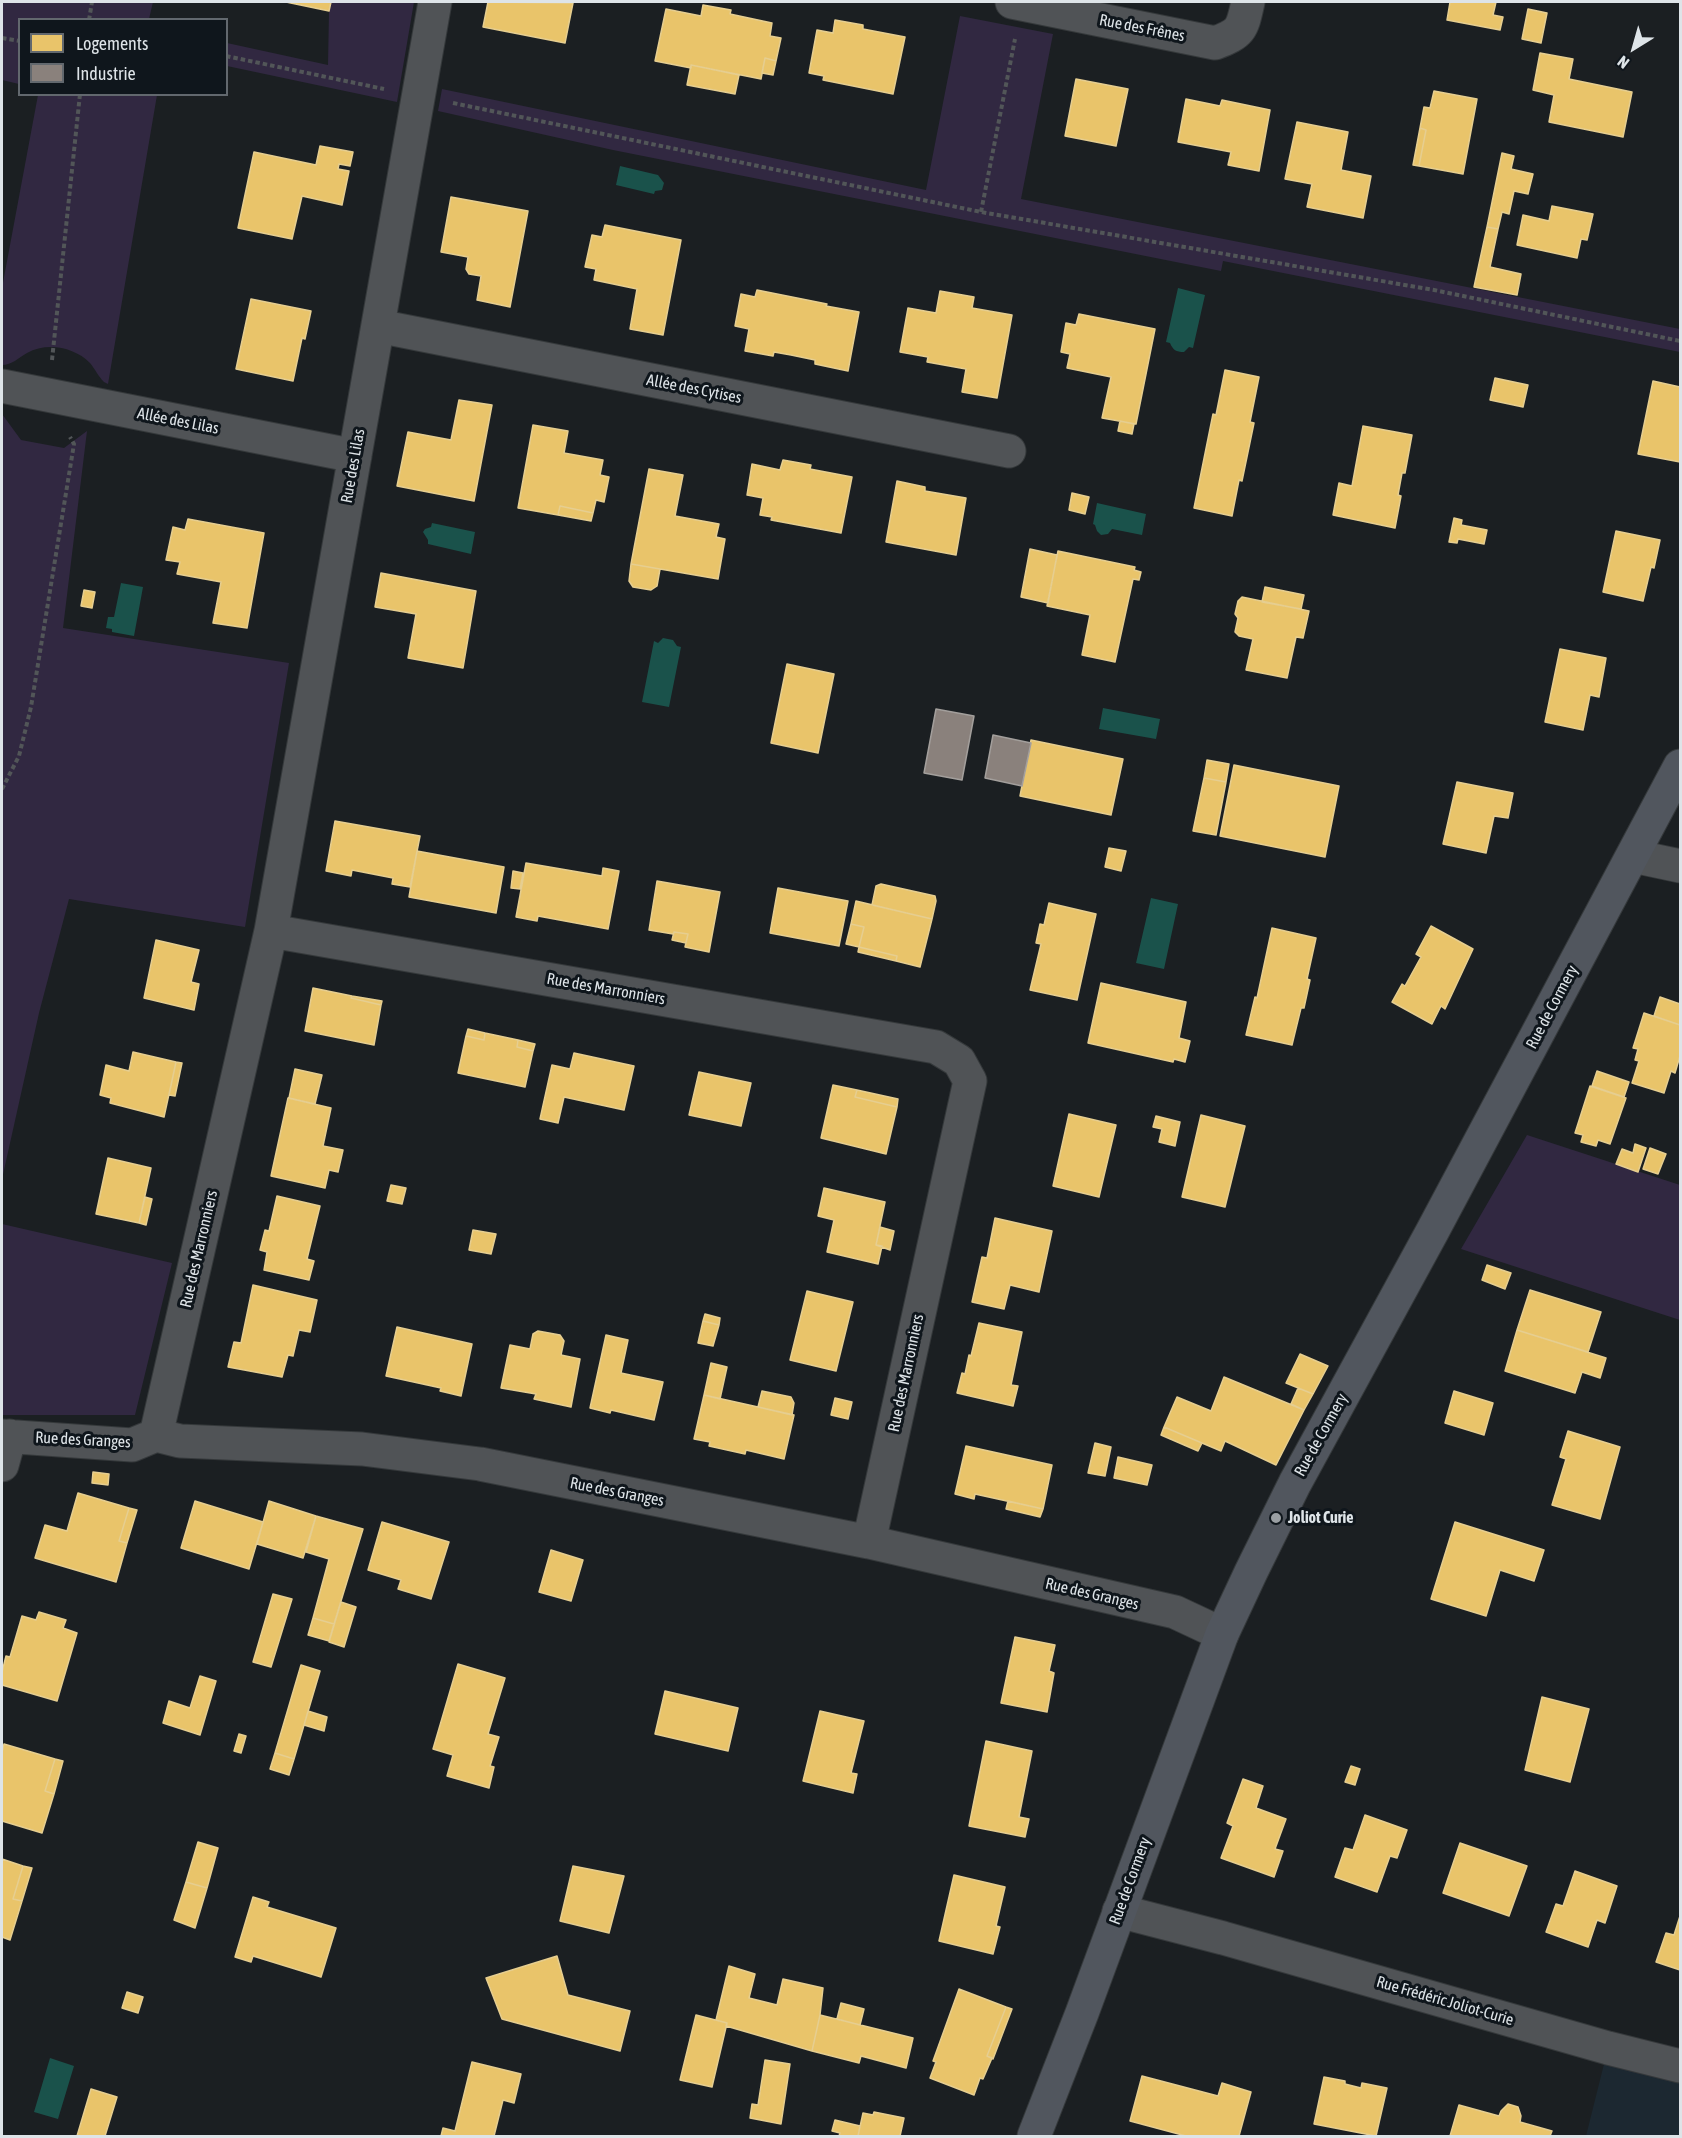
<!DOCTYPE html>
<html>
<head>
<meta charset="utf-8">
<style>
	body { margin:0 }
	#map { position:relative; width:1682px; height:2138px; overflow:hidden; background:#1b1f22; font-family:"Asap Condensed",sans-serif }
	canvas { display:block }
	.frame { position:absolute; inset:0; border:3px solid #dee4e8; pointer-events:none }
	.legend { position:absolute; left:18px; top:18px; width:210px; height:78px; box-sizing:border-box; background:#0f161c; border:2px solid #62686e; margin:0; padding:8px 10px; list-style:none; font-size:18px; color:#dee4e8 }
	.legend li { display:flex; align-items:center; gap:12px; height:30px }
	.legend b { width:30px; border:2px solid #62686e }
	.north { position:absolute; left:1604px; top:18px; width:60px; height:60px; -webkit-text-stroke:4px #0f161c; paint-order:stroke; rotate:217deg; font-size:16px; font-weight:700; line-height:24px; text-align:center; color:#dee4e8 }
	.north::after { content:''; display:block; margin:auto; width:21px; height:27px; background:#dee4e8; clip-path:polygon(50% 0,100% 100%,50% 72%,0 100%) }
</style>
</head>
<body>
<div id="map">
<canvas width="1682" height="2138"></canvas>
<div class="frame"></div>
<ul class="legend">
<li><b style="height:16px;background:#e9c46a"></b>Logements</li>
<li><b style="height:16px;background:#8a817c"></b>Industrie</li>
</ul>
<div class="north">N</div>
</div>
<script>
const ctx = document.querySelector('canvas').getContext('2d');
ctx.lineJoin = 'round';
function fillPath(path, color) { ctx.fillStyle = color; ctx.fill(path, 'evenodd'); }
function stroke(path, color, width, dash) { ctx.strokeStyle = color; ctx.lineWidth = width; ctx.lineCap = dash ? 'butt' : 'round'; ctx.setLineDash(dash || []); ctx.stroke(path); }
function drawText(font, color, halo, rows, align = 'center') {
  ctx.font = font + ' "Asap Condensed",sans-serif'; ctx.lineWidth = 6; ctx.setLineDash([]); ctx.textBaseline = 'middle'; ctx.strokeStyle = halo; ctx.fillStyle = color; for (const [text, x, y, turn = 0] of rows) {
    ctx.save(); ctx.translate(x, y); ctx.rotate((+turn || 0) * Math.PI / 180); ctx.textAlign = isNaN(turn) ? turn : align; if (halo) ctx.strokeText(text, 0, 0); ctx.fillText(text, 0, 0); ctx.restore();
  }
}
const built = new Path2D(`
	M1608,2048L1680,2066V2136H1586Z`);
const green = new Path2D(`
	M2,2H153L149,19L20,20L19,84L2,80Z
	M331,2H414L397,102L227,66V43L328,65L329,11Z
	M960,16L1053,34L1021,199L1680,329V352L1223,261L1221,271L613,150L438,111L442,89L926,190Z
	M38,95H157L108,384L104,382C98,376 95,369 90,363C74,347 47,342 27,353C18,358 12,365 2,365V288Z
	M2,414L21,440L64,448L87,431L63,628L289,663L245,927L69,899L39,1013L2,1179Z
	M1527,1135L1680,1185V1320L1461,1249Z
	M2,1224L172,1263L135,1415H2Z`);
const water = new Path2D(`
	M620,166L658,175L664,183L662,190L655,191L654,194L616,185Z
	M1178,288L1205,295L1193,348L1189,347L1184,352C1176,352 1173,350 1170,343L1166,342Z
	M1097,503L1146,514L1142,535L1112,529L1108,534L1101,535L1097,531L1095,525L1093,524Z
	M432,523L475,532L471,554L428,544V540L423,532L425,529L431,527Z
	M121,583L143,587L134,636L112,632V629L106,628L108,617H114Z
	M663,638L673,640L677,646L681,647L669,707L642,702L654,641L658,643Z
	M1103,708L1160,719L1156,739L1099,729Z
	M1151,898L1178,904L1164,969L1136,963Z
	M50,2058L74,2066L58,2119L34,2112Z`);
const homes = new Path2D(`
	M286,2H331L329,11Z
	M488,2L573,3L565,43L483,27Z
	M1450,2H1496L1493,15L1503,17L1500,30L1447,20Z
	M703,5L731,10L730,14L772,23L770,36L781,38L776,61L765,58L761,79L691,65V68L655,61L666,9L701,16Z
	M1528,9L1547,13L1541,43L1522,39Z
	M835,20L863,25V29L905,37L893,94L823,80L824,76L809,73L817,30L833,33Z
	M1540,53L1573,59L1569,79L1632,92L1623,137L1549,122L1554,95L1533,90Z
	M765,58L776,61L773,75L762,73Z
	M691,65L739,75L735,94L687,85Z
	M1076,79L1128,89L1116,146L1065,136Z
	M1434,91L1477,99L1463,174L1419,166L1426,130L1420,128L1424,107L1430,108Z
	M1186,99L1220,106L1222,100L1270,110L1259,171L1228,165L1231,152L1178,142Z
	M1297,122L1348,132L1341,170L1371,176L1363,218L1307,207L1312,184L1285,179Z
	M1420,128L1426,130L1419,166L1413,165Z
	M320,146L353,152L350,166L339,164L338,169L349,171L342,205L302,196L292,239L238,228L254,152L316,165Z
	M1502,153L1514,156L1511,169L1533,174L1528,194L1514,191L1509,214L1502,212L1498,229L1487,227Z
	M451,197L528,211L510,307L477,300L481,276L469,274L466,269L468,257L441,252Z
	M1552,206L1593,214L1587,240L1581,239L1577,258L1517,245L1523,215L1549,221Z
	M605,225L681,240L663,335L630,329L637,289L594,280L596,269L585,267L592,235L602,237Z
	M1487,227L1498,229L1490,267L1521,274L1517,295L1474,287Z
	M757,290L827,304L826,306L859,312L848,371L815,364V360L791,355L774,352L773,356L745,351L749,329L735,326L741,294L755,297Z
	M940,291L974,297L972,308L1012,315L997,398L962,392L966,369L927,362L928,357L900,352L908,308L936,313Z
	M251,299L311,311L305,339L302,338L293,381L236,369Z
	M1079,314L1155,329L1136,424L1102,418L1111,377L1067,368L1070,354L1061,352L1066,323L1076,325Z
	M1225,370L1259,377L1250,422L1254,423L1242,481L1239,480L1232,516L1194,508L1213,414L1216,415Z
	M1495,378L1528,385L1523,407L1490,400Z
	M1653,381L1680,387V462L1638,454Z
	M459,400L492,405L474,501L397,486L408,432L451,440Z
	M1120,421L1134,424L1132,434L1118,431Z
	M533,425L568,431L564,453L603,460L600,475L609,477L604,502L596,500L593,513L560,506L558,515L518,508Z
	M1363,426L1412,435L1405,473H1402L1398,495L1401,496L1395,528L1333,515L1339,483L1352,486Z
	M783,460L811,465L810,469L852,477L841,533L771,520L772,517L760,515L763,498L747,495L752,464L780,470Z
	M649,469L683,475L675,516L719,524L716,537L725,539L718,579L631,564Z
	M897,481L925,487V491L966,498L956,555L886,542Z
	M1072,493L1089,497L1085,514L1069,510Z
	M560,506L593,513L591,521L558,515Z
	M1454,518L1462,520L1461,525L1487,530L1484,544L1458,539L1457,543L1449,542Z
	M188,519L264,533L247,628L213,623L221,582L177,574L180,562L166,560L173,527L185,530Z
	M1616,531L1660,540L1654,568L1651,567L1643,601L1603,592Z
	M1030,549L1057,555L1048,603L1021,597Z
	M1058,551L1135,567L1134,570L1141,572L1139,580L1133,579L1115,662L1082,655L1090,615L1047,606Z
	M631,564L660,569L657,586L651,590L633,587L629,581Z
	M381,573L476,591L463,668L408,658L416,614L375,607Z
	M1265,587L1304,595L1301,609L1262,602Z
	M84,590L95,592L92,608L81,606Z
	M1242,597L1309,611L1303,638L1296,637L1287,678L1246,670L1253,639L1239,636L1235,632L1238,618L1235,614L1238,601Z
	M1560,649L1606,658L1599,697L1590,695L1583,730L1545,722Z
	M787,664L834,674L818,753L771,743Z
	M1031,740L1123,759L1111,815L1020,796Z
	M1207,760L1229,764L1226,782L1204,778Z
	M1234,765L1339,786L1325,857L1220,836Z
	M1204,778L1226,782L1216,835L1193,831Z
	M1457,782L1513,793L1508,818L1494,816L1486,853L1443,844Z
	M335,821L420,836L410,887L392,884L393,878L352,870L351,876L326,871Z
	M1109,848L1126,851L1121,871L1105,867Z
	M417,851L504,867L496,913L409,897Z
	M526,863L602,876L603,868L619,871L608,929L538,916L537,921L516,917Z
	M513,871L523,873L520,889L511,888Z
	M657,881L720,892L709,952L685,947L688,934L674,932L673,934L649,930Z
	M881,884L935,896L936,901L932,919L872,905L876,886Z
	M778,888L848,901L839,946L770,933Z
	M856,901L932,919L920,967L896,961L897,956L859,947L864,927L851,924Z
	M1049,903L1096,914L1077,1000L1030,990L1041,944L1036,943L1040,924L1044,925Z
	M851,924L864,927L859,947L846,944Z
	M1431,926L1473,949L1445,1009L1441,1006L1432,1024L1392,1002L1402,984L1405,986L1421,957L1416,954Z
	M1272,928L1316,938L1307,979L1310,980L1304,1008H1301L1292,1045L1246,1035L1255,997L1257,998Z
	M674,932L688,934L686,943L672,940Z
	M156,940L199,950L191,982L199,984L194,1010L144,998Z
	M859,947L897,956L896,961L858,952Z
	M1101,983L1186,1002L1179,1038L1190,1041L1185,1062L1174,1059L1173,1062L1088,1043Z
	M313,988L352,996L351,998L381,1005L374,1045L305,1031Z
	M352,996L382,1001L381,1005L351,998Z
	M1660,997L1680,1004V1025L1654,1016Z
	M1644,1013L1680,1025V1056L1675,1073L1671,1071L1664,1093L1632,1083L1639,1061L1635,1060L1638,1049L1633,1048Z
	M468,1029L485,1033L484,1040L466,1036Z
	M485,1033L518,1040L517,1047L533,1051L525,1087L458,1073L466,1036L484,1040Z
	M518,1040L535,1044L533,1051L517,1047Z
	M133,1052L176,1062L164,1117L110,1103L111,1098L100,1095L106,1065L129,1071Z
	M574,1053L634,1066L624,1110L564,1097L558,1123L540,1119L552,1065L570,1069Z
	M176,1062L182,1063L175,1096L169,1095Z
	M295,1069L322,1075L315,1104L289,1098Z
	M1597,1071L1629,1082L1624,1097L1592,1086Z
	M699,1072L751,1083L741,1126L689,1115Z
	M833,1085L857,1090L855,1097L897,1107L886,1154L821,1138Z
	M1590,1086L1626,1098L1610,1144L1598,1140L1596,1146L1581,1142L1583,1135L1575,1133Z
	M857,1090L898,1099L897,1107L855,1097Z
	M288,1098L331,1108L323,1146L343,1150L338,1172L329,1170L325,1188L271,1176Z
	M1069,1114L1116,1125L1099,1197L1053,1186Z
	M1201,1115L1245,1126L1225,1207L1182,1197Z
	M1156,1116L1180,1122L1175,1146L1159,1142L1162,1129L1153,1127Z
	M1635,1144L1646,1148L1638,1172L1616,1164L1622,1149L1633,1153Z
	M1650,1148L1666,1154L1658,1174L1643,1169Z
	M108,1158L151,1168L139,1223L96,1214Z
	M391,1185L406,1188L402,1204L387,1201Z
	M824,1188L885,1202L876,1245L882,1246L878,1264L827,1252L834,1220L818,1216Z
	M277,1196L320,1206L307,1259L314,1261L309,1280L264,1270L267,1252L260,1250L265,1230L269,1231Z
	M145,1197L152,1199L146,1225L139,1223Z
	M995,1218L1052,1231L1039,1292L1010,1285L1004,1309L972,1302L982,1257L987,1258Z
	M880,1227L894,1231L890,1250L876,1245Z
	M473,1230L496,1234L491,1254L469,1250Z
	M1487,1265L1511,1273L1505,1289L1482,1280Z
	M253,1285L317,1300L310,1332L299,1330L293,1356L288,1355L282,1377L228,1367L234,1342L241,1343Z
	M1530,1290L1601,1312L1588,1352L1517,1330Z
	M807,1291L853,1302L836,1371L790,1360Z
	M705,1314L720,1318L719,1325L703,1321Z
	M703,1321L719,1325L713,1346L698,1343Z
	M979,1323L1022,1332L1011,1385L1018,1386L1013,1406L957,1393L962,1373L965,1374L969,1355L971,1356Z
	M397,1327L472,1344L461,1396L440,1391L441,1388L386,1376Z
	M1517,1330L1606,1358L1600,1378L1582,1372L1575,1393L1505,1371Z
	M538,1331L560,1335L564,1341L561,1355L580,1359L571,1407L534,1399L536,1394L501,1388L510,1345L530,1349L533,1334Z
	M606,1335L628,1340L621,1373L663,1382L654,1420L611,1410L610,1413L590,1408Z
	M1300,1354L1328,1366L1313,1394L1286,1383Z
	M711,1363L727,1367L720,1399L704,1395Z
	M1224,1377L1304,1410L1276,1465L1225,1441L1221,1451L1164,1427L1177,1397L1211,1411Z
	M1298,1388L1313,1394L1304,1410L1291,1404Z
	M762,1391L791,1397L794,1403L792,1415L758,1407Z
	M1454,1391L1493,1403L1484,1435L1445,1423Z
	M704,1395L794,1415L784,1459L746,1450L745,1454L709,1446L710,1442L694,1439Z
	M835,1398L852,1402L848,1419L831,1415Z
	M1164,1427L1202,1443L1198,1451L1161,1435Z
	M1568,1431L1620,1447L1600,1519L1552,1505L1566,1459L1560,1457Z
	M1095,1443L1111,1447L1105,1476L1088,1473Z
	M966,1446L1052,1465L1043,1509L975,1494L974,1499L955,1494Z
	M1118,1457L1152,1465L1147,1485L1114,1478Z
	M93,1472L109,1474L108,1485L92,1483Z
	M78,1493L129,1508L119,1541L127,1543L116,1582L35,1558L45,1525L67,1531Z
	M195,1501L263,1522L249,1569L181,1548Z
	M269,1501L316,1516L303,1558L257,1544Z
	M1008,1501L1043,1509L1040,1517L1006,1509Z
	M129,1508L137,1510L127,1543L119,1541Z
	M316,1516L363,1529L334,1624L313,1618L329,1559L306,1552Z
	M382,1522L449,1542L431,1599L398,1589L401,1580L368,1570Z
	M1455,1522L1544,1550L1534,1581L1500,1570L1486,1616L1431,1599Z
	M551,1550L583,1560L571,1601L539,1592Z
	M273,1594L292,1599L271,1667L253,1662Z
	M341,1602L356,1607L344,1647L329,1642Z
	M39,1612L66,1620L63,1628L77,1633L57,1701L2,1685V1672L6,1656L10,1657L22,1616L36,1620Z
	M313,1618L334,1624L329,1641L308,1635Z
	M1015,1637L1055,1645L1049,1671L1054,1673L1047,1712L1001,1703Z
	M458,1664L505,1678L488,1734L499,1737L490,1766L494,1767L489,1788L447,1776L453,1755L433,1749Z
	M301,1665L320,1671L294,1759L275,1753Z
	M200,1676L216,1681L200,1735L163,1723L169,1701L190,1708Z
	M665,1691L738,1708L728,1751L655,1734Z
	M1542,1697L1589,1709L1570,1782L1525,1770Z
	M308,1711L327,1717L324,1731L304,1725Z
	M820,1711L864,1721L851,1773L857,1774L853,1793L803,1781Z
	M239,1734L246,1736L241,1753L234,1751Z
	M986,1741L1032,1751L1019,1817L1029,1819L1025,1837L969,1826Z
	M4,1744L55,1759L45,1791L54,1794L42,1833L2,1821V1752Z
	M275,1753L294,1759L289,1775L270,1769Z
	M55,1759L63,1761L54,1794L45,1791Z
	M1351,1766L1360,1769L1355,1785L1345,1782Z
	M1243,1779L1263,1786L1256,1808L1286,1819L1275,1849L1283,1851L1274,1877L1221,1858L1233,1826L1227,1823Z
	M1365,1815L1407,1830L1397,1858L1390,1856L1377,1892L1335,1877L1345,1848L1353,1850Z
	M198,1842L218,1848L207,1888L186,1882Z
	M1460,1843L1527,1866L1509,1916L1443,1893Z
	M2,1859L23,1866L13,1899L22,1901L10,1940L2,1937Z
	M23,1866L32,1868L22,1901L13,1899Z
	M573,1866L624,1876L609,1933L560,1921Z
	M1575,1871L1617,1886L1605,1923L1597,1920L1588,1947L1546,1932L1556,1904L1563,1906Z
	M954,1875L1005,1887L996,1926L1000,1927L993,1954L939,1941Z
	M186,1882L207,1888L195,1928L174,1920Z
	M253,1897L269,1902L267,1907L336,1928L321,1977L253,1956L251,1962L235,1957Z
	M1680,1916V1970L1656,1962L1666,1933L1674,1935Z
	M557,1956L568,1995L630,2011L620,2051L502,2019L486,1978Z
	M729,1966L755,1974L749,1998L777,2005L783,1979L823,1988L820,2015L812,2051L726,2026L727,2023L716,2020Z
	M959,1989L1006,2007L987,2056L992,2058L983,2079L980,2078L974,2095L930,2078L936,2062L933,2061Z
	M127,1992L143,1997L138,2013L122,2008Z
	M841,2003L864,2009L860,2025L837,2019Z
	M1006,2007L1012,2009L993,2059L987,2056Z
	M696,2015L727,2023L712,2087L680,2080Z
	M820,2015L913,2038L906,2068L861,2056L859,2063L812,2051Z
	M765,2060L790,2064L781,2124L750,2118L752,2104L758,2105Z
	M472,2062L521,2074L514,2103L503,2100L494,2136H441L443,2128L455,2131Z
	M1142,2076L1218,2096L1222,2083L1251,2092L1239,2136H1186L1130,2121Z
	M1324,2077L1345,2081V2084L1361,2088L1362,2083L1387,2088L1376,2136L1314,2124Z
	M91,2089L117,2097L105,2136H77Z
	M1508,2104L1518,2107L1521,2116L1520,2122L1552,2131L1550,2136H1450L1459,2105L1499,2116L1501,2111Z
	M874,2112L904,2118L900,2136H858L863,2113L873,2115Z
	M835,2120L860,2126L858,2136H839L840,2133L832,2131Z`);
const industry = new Path2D(`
	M936,709L974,716L962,780L924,773Z
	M993,735L1031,743L1022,786L985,778Z`);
const path = new Path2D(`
	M89,20L92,2
	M2,38L20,41
	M226,56L384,89
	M453,103L981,212L1434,290L1680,341
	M981,212L1015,39
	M52,360L80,94
	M2,789L19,756L31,707L74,444L70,437`);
const minor = new Path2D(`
	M1012,2L1215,43C1242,33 1242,29 1248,2
	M378,326L1009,451
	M2,386L355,456
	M1633,856L1680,866
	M271,931L435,2
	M156,1435L271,931L936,1047L959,1061L970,1081L869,1542
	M2,1436L132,1445L156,1435L180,1441L362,1449L480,1464L869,1542L1175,1612L1222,1634
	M2,1465L10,1436
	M1119,1911L1223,1938L1608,2048L1680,2066`);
const major = new Path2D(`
	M1034,2136L1082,2013L1222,1634L1251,1572L1295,1483L1432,1232L1680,766`);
const markers = [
	[1276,1518,6,"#9a9fa3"]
];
const streetNames = [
	["Rue des Frênes",1142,28,11],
	["Allée des Cytises",694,389,11],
	["Allée des Lilas",178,421,11],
	["Rue des Lilas",353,466,-80],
	["Rue des Marronniers",606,989,10],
	["Rue de Cormery",1552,1007,-62],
	["Rue des Marronniers",199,1249,-77],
	["Rue des Marronniers",906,1373,-78],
	["Rue de Cormery",1321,1435,-61],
	["Rue des Granges",83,1440,3],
	["Rue des Granges",617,1492,11],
	["Rue des Granges",1092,1594,13],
	["Rue de Cormery",1130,1881,-70],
	["Rue Frédéric Joliot-Curie",1445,2001,16]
];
const poiNames = [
	["Joliot Curie",1288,1518]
];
fillPath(built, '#1c2831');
fillPath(green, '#312841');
fillPath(water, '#1a524b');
fillPath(homes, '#e9c46a');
stroke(homes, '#e6ce90', 1.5);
fillPath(industry, '#8a817c');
stroke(industry, '#a39f9c', 1.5);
stroke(minor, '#35393b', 35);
stroke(major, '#35393b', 35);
stroke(path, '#525658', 4, [4.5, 3]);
stroke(minor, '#505356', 33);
stroke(major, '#51565e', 33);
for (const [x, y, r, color] of markers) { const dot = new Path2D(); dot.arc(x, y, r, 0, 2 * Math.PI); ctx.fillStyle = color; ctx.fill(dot); stroke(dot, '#0f161c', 2); }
drawText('16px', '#dee4e8', '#0f161c', streetNames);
drawText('bold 16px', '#dee4e8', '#0f161c', poiNames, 'left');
</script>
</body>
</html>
